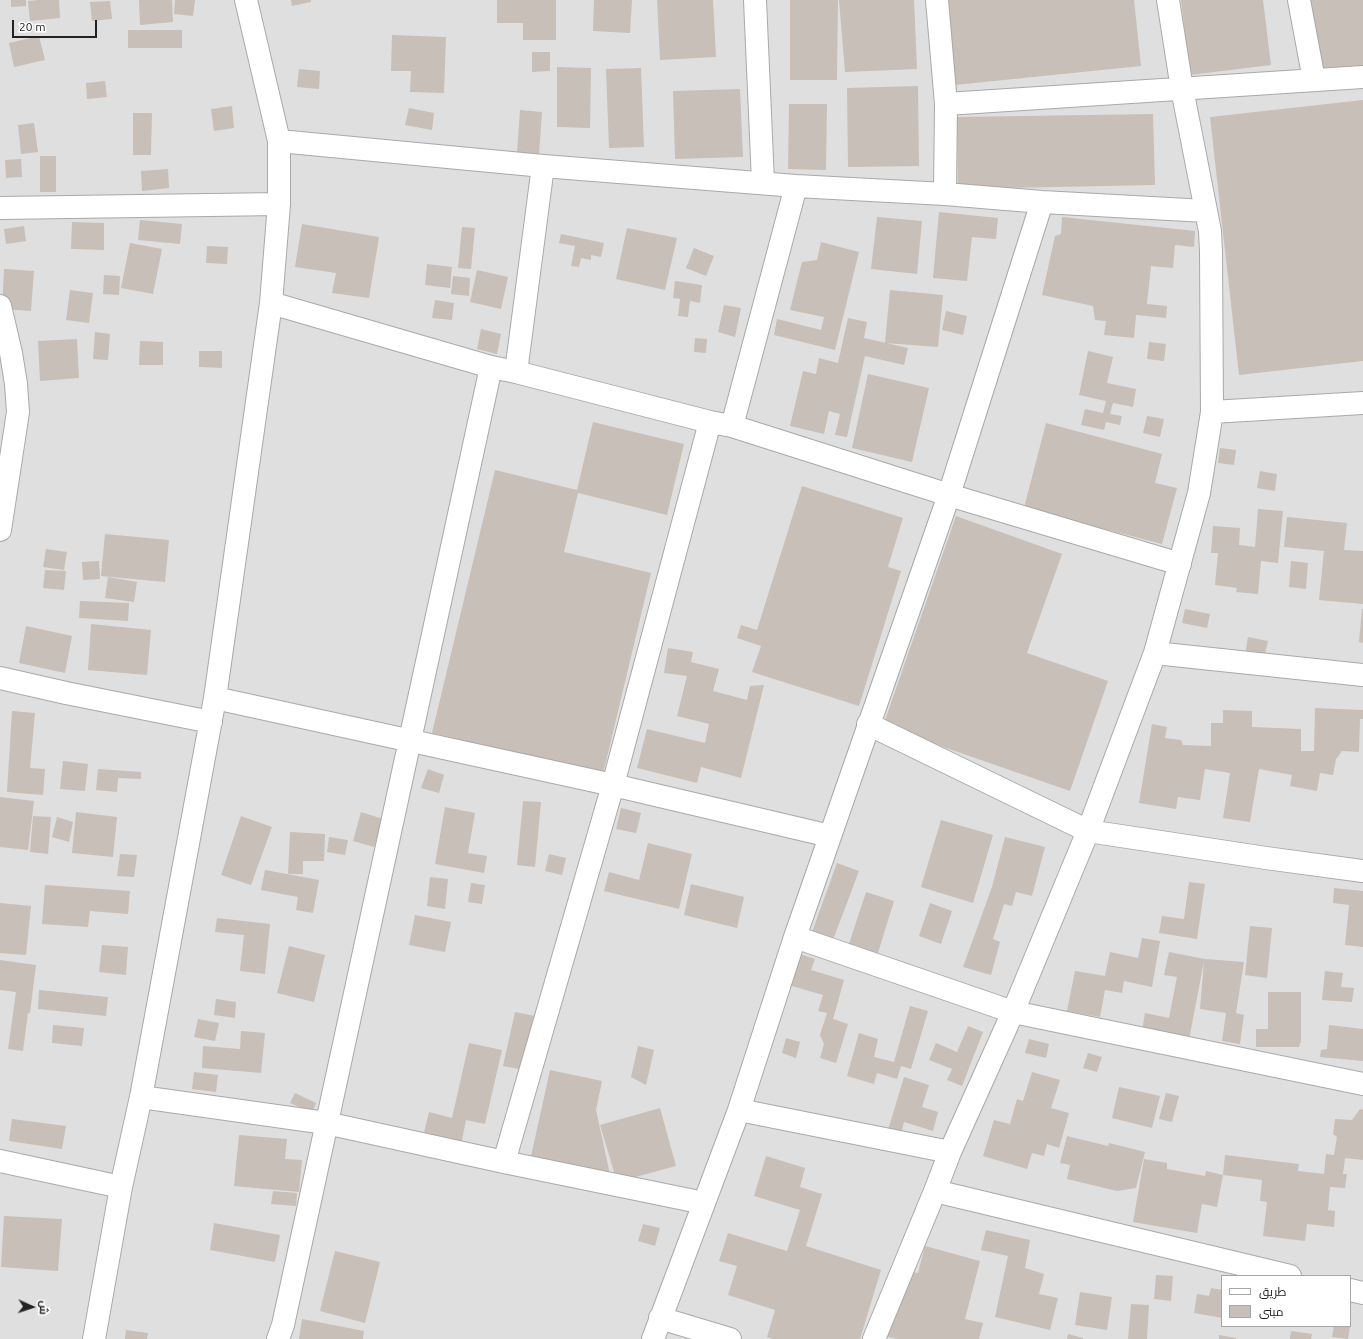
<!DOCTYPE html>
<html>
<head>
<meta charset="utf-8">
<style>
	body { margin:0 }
	#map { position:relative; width:1363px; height:1339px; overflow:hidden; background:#f2efe9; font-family:Ubuntu,Cairo,sans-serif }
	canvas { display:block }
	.legend { position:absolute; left:1221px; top:1275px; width:130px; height:52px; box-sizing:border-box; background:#fff; border:1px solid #a7a7a7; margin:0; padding:5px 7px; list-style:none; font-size:12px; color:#222 }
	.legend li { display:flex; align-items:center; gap:8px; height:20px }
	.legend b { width:20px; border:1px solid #a7a7a7 }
	.north { position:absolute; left:12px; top:1287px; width:40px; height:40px; -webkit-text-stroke:3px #fff; paint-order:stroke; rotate:93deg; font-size:11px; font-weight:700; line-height:16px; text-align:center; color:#222 }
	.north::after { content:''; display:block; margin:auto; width:14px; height:18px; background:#222; clip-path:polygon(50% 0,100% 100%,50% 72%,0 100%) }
	.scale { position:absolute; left:12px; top:20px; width:85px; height:18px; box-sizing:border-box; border:2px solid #222; border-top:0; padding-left:5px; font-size:12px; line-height:14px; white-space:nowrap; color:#222; -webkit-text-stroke:3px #fff; paint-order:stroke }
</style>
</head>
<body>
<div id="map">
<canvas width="1363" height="1339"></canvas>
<ul class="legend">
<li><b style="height:5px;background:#fff"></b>طريق</li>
<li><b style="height:11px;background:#c7bfb8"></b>مبنى</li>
</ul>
<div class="north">ش</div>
<div class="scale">20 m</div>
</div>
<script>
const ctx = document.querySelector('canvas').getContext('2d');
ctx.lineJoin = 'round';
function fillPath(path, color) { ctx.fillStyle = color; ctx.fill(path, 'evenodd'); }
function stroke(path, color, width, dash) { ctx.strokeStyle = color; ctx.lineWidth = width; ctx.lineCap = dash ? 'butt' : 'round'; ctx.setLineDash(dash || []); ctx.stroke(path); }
const residential = new Path2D(`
	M0,0H1363V1339H0ZM1222,1276H1350V1326H1222Z`);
const building = new Path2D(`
	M11,0H26V6L11,7Z
	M39,0H59L60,18L30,21L28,1Z
	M139,0H172L173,22L140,25Z
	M175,0H195L193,16L174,14Z
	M291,0H311V2L292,6Z
	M497,0H556V40H523V23H497Z
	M594,0H632L630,33L593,31Z
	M657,0H713L716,57L660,60Z
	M790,0H838L837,80H790Z
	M839,0H914L917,69L845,72Z
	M947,0H1134L1141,66L955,85Z
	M1181,0H1263L1271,65L1190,75Z
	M1306,0H1363V72L1316,78Z
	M110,1L112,19L92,21L90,2Z
	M128,30H182V48H128Z
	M392,35L446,37L444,93L410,92L411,71H391Z
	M39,36L45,60L14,67L9,43Z
	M532,52H550V71L532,72Z
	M557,67L591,68L590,128L557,127Z
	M641,68L644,147L609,148L606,69Z
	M299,69L320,71L319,89L297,87Z
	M105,81L107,97L87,99L86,83Z
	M918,86L919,166L848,167L847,88Z
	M740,89L743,157L675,159L673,91Z
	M1363,100V361L1239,375L1210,117Z
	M789,104H827L826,170L788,169Z
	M232,106L234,128L214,131L211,109Z
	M409,108L434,113L432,130L405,125Z
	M520,110L542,112L539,155L517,153Z
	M133,113H152L151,155H133Z
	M1153,114L1155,185L958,189L957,117Z
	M34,123L38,152L21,154L18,125Z
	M40,156H56V192H40Z
	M21,159L22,177L6,178L5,160Z
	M168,169L169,188L142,191L141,171Z
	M939,212L998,218L996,239L972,237L967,281L933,278Z
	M877,217L922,221L917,274L871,269Z
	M1062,217L1195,231L1194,247L1175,245L1173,268L1151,266L1147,304L1167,306L1166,318L1136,315L1134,338L1104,335L1106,321L1095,320L1093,306L1042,295L1055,236L1061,234Z
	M140,220L182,224L180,244L138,240Z
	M72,222L104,223V250L71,249Z
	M302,224L379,237L369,298L332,293L336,273L295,267Z
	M24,226L26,241L6,244L4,229Z
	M462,227L475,228L471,269L458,268Z
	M627,228L677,238L665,290L616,279Z
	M561,234L604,243L601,257L591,255V260L581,258L579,267L571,266L575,246L559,243Z
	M821,242L859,252L835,350L774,335L777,319L821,330L824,317L790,310L802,262L817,260Z
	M130,243L162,249L153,294L121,288Z
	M207,246L228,247L227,264L206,263Z
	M694,248L714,256L706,276L686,268Z
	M427,264L452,267L450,288L425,285Z
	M4,269L34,271L31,311L2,309Z
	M477,270L508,277L501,309L470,302Z
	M104,275L120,276L119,295L103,294Z
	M453,276L470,278L469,296L451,294Z
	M675,281L702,285L700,303L690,301L688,317L678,316L680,299L673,298Z
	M70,290L93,293L89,323L66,320Z
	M890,290L943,295L938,347L885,343Z
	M435,300L454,303L452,320L432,318Z
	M724,305L741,308L735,337L718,332Z
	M946,311L967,316L963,335L942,330Z
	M848,318L867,322L864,338L908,348L904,365L865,356L847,437L835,435L840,414L829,411L824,434L790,426L803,371L816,374L819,358L838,363Z
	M481,329L501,334L497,354L477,349Z
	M95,332L110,334L108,360L93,359Z
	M695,338L707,339L706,353L694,352Z
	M77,339L79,378L40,381L38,341Z
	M140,341L163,342V365H139Z
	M1149,342L1166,344L1164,361L1147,359Z
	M199,351H222V368L199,367Z
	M1088,351L1113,357L1107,383L1136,389L1133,407L1113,403L1110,414L1122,416L1120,425L1106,422L1104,430L1081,425L1085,409L1103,413L1106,401L1079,395Z
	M868,374L929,388L912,462L852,448Z
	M1147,416L1164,419L1160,437L1143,433Z
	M593,422L684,444L667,515L578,493L564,552L651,573L603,774L432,733L495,470L577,490Z
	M1046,423L1162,454L1155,483L1177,488L1162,544L1024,508Z
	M1220,448L1236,450L1234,465L1218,463Z
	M1260,471L1277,474L1275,491L1257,488Z
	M802,486L903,518L888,567L901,571L859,706L752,672L761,646L737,638L741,625L757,630Z
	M1258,509L1283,511L1278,563L1261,561L1258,594L1236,592L1237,588L1215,585L1218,553H1211L1213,526L1240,528L1239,545L1255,547Z
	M956,516L1062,554L1027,653L1108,681L1070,791L883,726Z
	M1287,517L1347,523L1344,550L1363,551V604L1319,600L1324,551L1284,547Z
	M105,534L169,540L165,582L101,576Z
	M46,549L67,552L64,570L43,567Z
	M99,561L100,579L83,580L82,562Z
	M1291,561L1308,563L1306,589L1289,587Z
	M45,570L66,571L64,590L43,588Z
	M108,577L137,582L134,602L105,598Z
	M80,601L129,603L128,621L79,618Z
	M1185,609L1210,614L1207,628L1182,623Z
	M1362,609H1363V643L1359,642Z
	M91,624L151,630L147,675L88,670Z
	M26,626L72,636L65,673L19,663Z
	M1248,637L1268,641L1264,658L1245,655Z
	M668,648L693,652L691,662L719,669L713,691L747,700L750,686L764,685L741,778L701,767L697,783L637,768L647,729L705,743L709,724L677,716L687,676L664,673Z
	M1315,708L1363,710V719H1360L1359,752L1342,751L1336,759L1333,775L1320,773L1317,791L1290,786L1292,775L1259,769L1250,822L1223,818L1230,773L1205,769L1200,800L1178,797L1176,809L1139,803L1152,724L1167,727L1165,738L1181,740L1183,745L1211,746V723H1223V710L1252,711V727L1301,729V751H1314Z
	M12,711L35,713L30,768L45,769L43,795L7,792Z
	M63,761L88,764L85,791L60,789Z
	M98,769L141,772V779L118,778L117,792L96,790Z
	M428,769L444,775L439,793L421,788Z
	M0,797L34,801L28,850L0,847Z
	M523,801L541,802L535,867L517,865Z
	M445,807L475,813L468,853L487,856L484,873L435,864Z
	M621,808L641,813L636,833L616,829Z
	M76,812L117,817L113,857L72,853Z
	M361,812L383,819L374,847L353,841Z
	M33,816L51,817L48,854L30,852Z
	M241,816L272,827L251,885L221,875Z
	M57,817L73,822L69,842L52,837Z
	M941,820L993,835L973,903L921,887Z
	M290,832L325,834L324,861H303V874H288Z
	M329,837L348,840L345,855L327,852Z
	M1005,837L1045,847L1032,896L1016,892L1012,906L1004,904L993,939L1000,942L991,975L963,967L992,887Z
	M648,843L692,854L679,909L604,891L609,872L639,880Z
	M120,854L137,855L134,877L117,876Z
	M549,854L566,858L562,875L545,871Z
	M837,863L859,871L833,940L812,932Z
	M265,870L319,880L313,913L296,910L298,897L261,890Z
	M430,877L448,879L445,909L427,906Z
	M1189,882L1205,884L1197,939L1159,933L1162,916L1184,919Z
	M471,883L485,885L482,904L468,902Z
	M691,884L744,897L737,928L684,915Z
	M45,885L130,891L128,914L90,911L88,927L42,924Z
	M1334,888L1363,891V947L1345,945L1349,905L1333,903Z
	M866,892L894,901L877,956L848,947Z
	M0,903L31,906L26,955L0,953Z
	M930,903L952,911L941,944L919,936Z
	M415,915L451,922L445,952L409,945Z
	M217,918L270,924L265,974L240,971L244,935L215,932Z
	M1250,926L1272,928L1267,978L1245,975Z
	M1142,938L1160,941L1152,987L1124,981L1122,993L1105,990L1100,1017L1067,1011L1075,971L1105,976L1110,952L1138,958Z
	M102,945L128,947L126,975L99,972Z
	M289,946L325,955L314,1002L277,993Z
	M794,952L815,959L811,970L844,980L833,1019L848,1024L836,1063L820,1058L824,1044L820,1035L827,1013L818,1011L823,995L785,984Z
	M1169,952L1205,959L1244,962L1236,1013L1244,1015L1240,1044L1222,1041L1226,1013L1200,1009L1204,961L1189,1040L1142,1031L1145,1013L1169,1018L1177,977L1164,975Z
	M0,960L36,965L30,1013H28L23,1051L8,1049L16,992L0,990Z
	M1325,971L1343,973L1341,987L1354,988L1352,1002L1322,1000Z
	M39,990L108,997L106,1016L38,1009Z
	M1268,992H1301V1041L1299,1047H1256V1029H1268Z
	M216,999L236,1002L235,1018L214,1015Z
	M910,1006L928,1011L911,1069L901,1066L897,1079L877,1073L874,1084L847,1076L859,1033L878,1039L874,1057L894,1062Z
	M515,1012L535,1016L524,1070L503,1066Z
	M198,1019L219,1023L215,1041L194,1037Z
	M53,1025L84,1028L82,1046L52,1043Z
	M1329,1025L1363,1029V1061L1320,1057L1321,1050L1327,1049Z
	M968,1026L983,1032L962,1086L947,1080L952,1069L929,1060L936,1043L957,1052Z
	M241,1031L265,1033L261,1073L202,1068L203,1046L240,1049Z
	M786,1038L800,1042L796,1058L782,1053Z
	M1029,1039L1049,1044L1046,1058L1025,1053Z
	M469,1043L502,1050L485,1124L466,1120L460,1150L422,1141L429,1112L452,1118Z
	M638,1046L654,1050L646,1085L631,1077Z
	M1088,1053L1102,1057L1097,1072L1083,1068Z
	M550,1070L602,1081L596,1110L611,1179L530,1161Z
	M194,1072L218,1075L216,1092L192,1089Z
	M1032,1072L1060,1080L1051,1108L1069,1113L1059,1148L1047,1144L1044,1156L1032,1153L1027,1169L983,1156L994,1120L1010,1124L1017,1099L1023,1101Z
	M904,1077L929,1085L922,1107L938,1112L933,1131L904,1122L901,1134L888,1130Z
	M1119,1087L1160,1096L1152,1128L1112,1118Z
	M295,1093L316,1103L312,1113L290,1103Z
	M1166,1093L1179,1096L1172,1122L1159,1119Z
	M660,1108L676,1166L617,1182L600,1125Z
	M1360,1109L1363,1110V1160L1345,1158L1343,1174H1347L1345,1188L1330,1187L1328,1210L1335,1211L1334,1227L1307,1224L1305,1241L1263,1236L1267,1202L1260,1201L1262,1180L1223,1175L1225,1155L1299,1164L1298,1171L1324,1174L1326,1154L1334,1155L1337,1137L1333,1134L1335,1119L1352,1120Z
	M12,1119L66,1126L62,1149L9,1141Z
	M239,1135L287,1139L285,1159L302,1160L299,1192L234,1186Z
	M1067,1136L1108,1146L1109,1143L1145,1152L1136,1188L1117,1191L1067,1179L1070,1165L1060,1163Z
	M766,1156L805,1168L800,1187L822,1194L806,1246L881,1270L860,1339H772L767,1337L775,1310L728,1295L737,1266L719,1261L728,1233L787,1251L800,1210L754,1196Z
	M1144,1159L1167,1163V1169L1205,1176L1206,1171L1223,1175L1217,1207L1202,1204L1197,1233L1133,1222Z
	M273,1191L297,1193L296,1206L271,1204Z
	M4,1216L62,1219L58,1271L1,1267Z
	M214,1223L280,1235L275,1262L210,1250Z
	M643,1224L660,1228L655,1246L638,1241Z
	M986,1230L1030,1240L1025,1268L1044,1274L1039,1294L1058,1298L1050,1330L995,1317L1008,1256L981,1250Z
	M925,1246L980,1261L965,1319L983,1323L979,1339H897L876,1334L907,1271L918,1273Z
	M335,1251L380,1262L365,1323L320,1311Z
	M1156,1275L1173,1276L1171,1301L1154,1299Z
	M1211,1288L1222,1290V1318L1194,1313L1197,1294L1209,1296Z
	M1080,1292L1112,1297L1107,1330L1075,1325Z
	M1131,1304L1149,1305L1147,1339H1128Z
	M302,1319L364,1331L363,1339H299Z
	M1334,1326H1350L1348,1339L1332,1337Z
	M126,1330L148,1333L147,1339H125Z
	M1291,1331L1312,1334L1311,1339H1290Z
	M1068,1334L1083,1338V1339H1067Z
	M1219,1335L1236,1338V1339H1219Z`);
const street = new Path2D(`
	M755,0L763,182
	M937,0L946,104L945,194
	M1299,0L1314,80
	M946,104L1363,77
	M279,141L543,166L796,186L945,194L1042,202L1206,211
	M0,208L279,204
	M271,303L491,367L516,372L710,422L732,426L949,495L1180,564
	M0,306L11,353L16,384L18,412L0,530
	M516,372L543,166
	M1212,412L1363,403
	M732,426L796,186
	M1155,653L1363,675
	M0,678L66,693L211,722
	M215,698L613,785L830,836
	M868,724L1088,831L1266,858L1363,871
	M795,937L1013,1012L1363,1084
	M141,1097L326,1123L504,1162L704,1203
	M739,1110L950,1152
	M0,1161L121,1187
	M504,1162L613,785L710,422
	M935,1191L1290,1276
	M1350,1290L1363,1293
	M660,1318L730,1339
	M94,1339L121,1187L141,1097L215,698L271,303L279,204V141L246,0
	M278,1339L283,1325L491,367
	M653,1339L739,1110L795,937L949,495L1042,202
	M874,1339L935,1191L950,1152L1013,1012L1088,831L1155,653L1199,493L1212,412L1211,252L1210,231L1182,89L1168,0`);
fillPath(residential, '#e0dfdf');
fillPath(building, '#c7bfb8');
stroke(street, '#a9a9a9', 24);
stroke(street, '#fff', 22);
</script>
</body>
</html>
